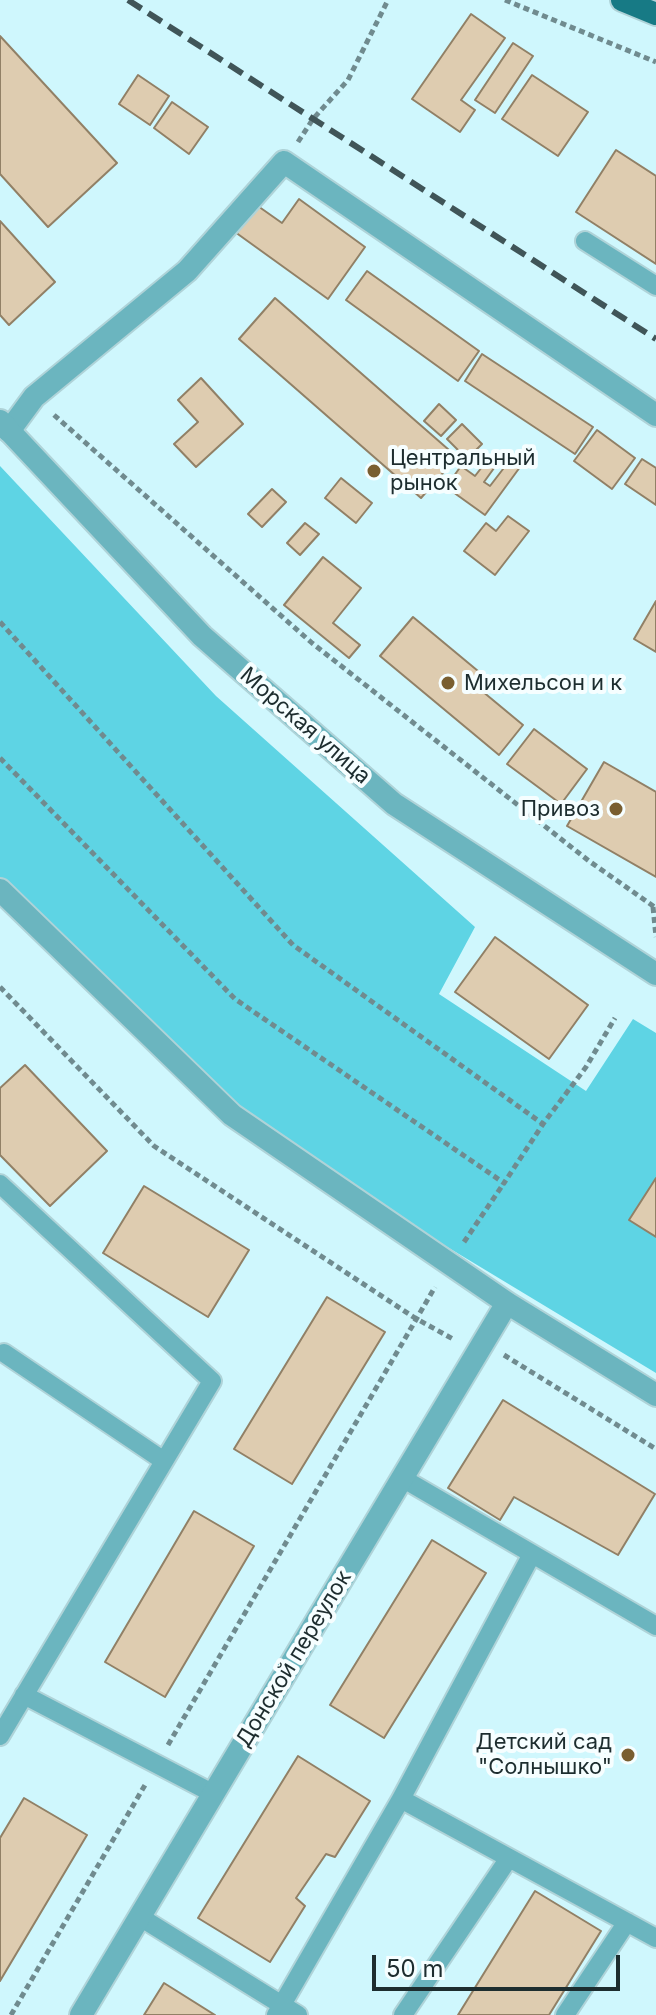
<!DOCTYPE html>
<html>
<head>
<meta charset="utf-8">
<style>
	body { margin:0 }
	#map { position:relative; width:656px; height:2015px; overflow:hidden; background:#cff7fd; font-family:Inter,sans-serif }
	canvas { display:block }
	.scale { position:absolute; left:372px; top:1955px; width:248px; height:36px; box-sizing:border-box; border:4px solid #1d2d2f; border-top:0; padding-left:10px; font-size:24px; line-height:28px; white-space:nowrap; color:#1d2d2f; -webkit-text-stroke:6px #f6feff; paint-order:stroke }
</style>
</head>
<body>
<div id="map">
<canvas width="656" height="2015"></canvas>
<div class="scale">50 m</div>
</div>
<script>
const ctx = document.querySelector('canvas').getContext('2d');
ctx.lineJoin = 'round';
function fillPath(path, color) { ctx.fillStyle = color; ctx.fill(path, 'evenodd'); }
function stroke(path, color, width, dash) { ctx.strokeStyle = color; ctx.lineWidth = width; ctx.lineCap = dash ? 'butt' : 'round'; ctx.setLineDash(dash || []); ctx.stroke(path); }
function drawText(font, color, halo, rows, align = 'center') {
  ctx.font = font + ' Inter,sans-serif'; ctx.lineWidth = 8; ctx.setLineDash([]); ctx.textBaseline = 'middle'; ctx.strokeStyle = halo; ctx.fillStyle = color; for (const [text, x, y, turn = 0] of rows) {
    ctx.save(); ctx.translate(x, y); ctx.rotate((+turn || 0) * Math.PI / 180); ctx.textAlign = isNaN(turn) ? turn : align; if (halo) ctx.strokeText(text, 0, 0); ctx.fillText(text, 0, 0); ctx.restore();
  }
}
const forest = new Path2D(`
	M0,466L216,696L475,927L439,994L586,1091L633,1019L656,1033V1373L222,1111L0,896Z`);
const building = new Path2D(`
	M471,14L505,38L461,100L475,110L460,132L412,99Z
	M0,36L117,163L48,227L0,174Z
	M513,43L533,56L495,113L475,100Z
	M138,75L169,96L150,125L119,104Z
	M532,75L588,112L558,156L502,119Z
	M172,102L208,127L189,154L154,128Z
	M616,150L656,176V264L576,212Z
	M299,199L365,247L328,299L235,232L255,204L282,223Z
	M0,221L55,282L9,325L0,315Z
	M367,271L479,351L458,381L346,300Z
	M275,298L457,457L421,498L239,339Z
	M482,354L593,427L575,454L465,381Z
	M201,378L243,424L196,467L174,444L198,422L178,400Z
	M439,404L456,420L441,436L424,421Z
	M462,424L482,444L467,459L447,439Z
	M597,430L635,458L612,489L574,461Z
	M513,456L523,463L485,515L446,487L461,466L475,476L489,458L497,464L484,482L490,486Z
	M642,459L656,468V505L625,484Z
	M341,478L372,503L356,523L325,498Z
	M272,489L286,502L262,527L248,514Z
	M508,516L529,531L495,575L464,551L486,523L496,531Z
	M305,523L319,534L300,555L287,543Z
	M323,557L361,588L333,623L360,645L349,658L284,605Z
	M656,601V652L634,639Z
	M413,617L484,676L476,686L523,725L499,755L380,656Z
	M534,729L587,769L561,804L507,764Z
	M604,762L656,792V877L567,826Z
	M495,937L588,1005L549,1059L455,992Z
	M25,1065L107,1151L50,1206L0,1155V1088Z
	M656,1178V1237L629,1220Z
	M144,1186L249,1250L208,1317L103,1253Z
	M327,1297L385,1332L292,1484L234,1449Z
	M503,1400L655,1494L618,1555L514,1497L500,1520L448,1488Z
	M194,1511L254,1546L165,1697L105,1662Z
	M432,1540L486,1573L384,1738L330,1705Z
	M298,1756L370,1801L335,1857L326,1854L296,1898L305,1906L270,1962L198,1918Z
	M24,1798L87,1835L0,1981V1838Z
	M535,1891L601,1931L549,2015H458Z
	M164,1983L215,2015H144Z`);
const path = new Path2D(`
	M505,0L656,62
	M298,142L313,119L348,80L388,0
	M54,415L312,643L589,861L656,908
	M0,622L293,945L543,1124
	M0,758L235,999L504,1183L543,1124L586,1067L615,1018
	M653,907L656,937
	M0,987L154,1146L415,1318L453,1339
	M464,1242L504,1183
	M504,1355L656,1449
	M168,1745L435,1287
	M11,2015L145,1785`);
const service = new Path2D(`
	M585,241L656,286
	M0,1184L212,1381L0,1736
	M4,1353L164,1461
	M402,1478L656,1626
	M532,1554L401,1799L656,1938
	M24,1695L214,1794
	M140,1917L298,2015
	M276,2015L401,1799
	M403,2015L509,1858
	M565,2015L627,1922`);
const minor = new Path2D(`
	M9,431L34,397L187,271L284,162L656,415
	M0,890L232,1115L507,1303L656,1395
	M81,2015L507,1303`);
const tertiary = new Path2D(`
	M0,421L202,636L394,804L656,974`);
const primary = new Path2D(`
	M622,0L656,14`);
const rail = new Path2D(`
	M128,0L656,339`);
const markers = [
	[374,471,8,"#795e30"],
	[448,683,8,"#795e30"],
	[616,809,8,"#795e30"],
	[628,1755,8,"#795e30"]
];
const poiNames = [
	["Центральный",390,458],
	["рынок",390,483],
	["Михельсон и к",464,683],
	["Привоз",600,809,"right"],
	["Детский сад",612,1742,"right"],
	["\"Солнышко\"",612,1767,"right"]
];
const streetNames = [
	["Морская улица",305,726,41],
	["Донской переулок",294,1659,-59]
];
fillPath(forest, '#5ed4e4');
fillPath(building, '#deccb0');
stroke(building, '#918066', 2);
stroke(service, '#afd3d8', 22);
stroke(minor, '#afd3d8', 26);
stroke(tertiary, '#afd3d8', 26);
stroke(primary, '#afd3d8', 26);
stroke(path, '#708b8f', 5, [6, 4]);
stroke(service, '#6bb5bf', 18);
stroke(minor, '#6bb5bf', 22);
stroke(tertiary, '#6bb5bf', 22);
stroke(primary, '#177a85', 22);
stroke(rail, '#405558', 6, [16, 8]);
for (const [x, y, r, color] of markers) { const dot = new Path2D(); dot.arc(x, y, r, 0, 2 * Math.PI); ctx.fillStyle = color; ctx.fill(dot); stroke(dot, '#f6feff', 3); }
drawText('22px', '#1d2d2f', '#f6feff', poiNames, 'left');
drawText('22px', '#1d2d2f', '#f6feff', streetNames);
</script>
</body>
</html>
